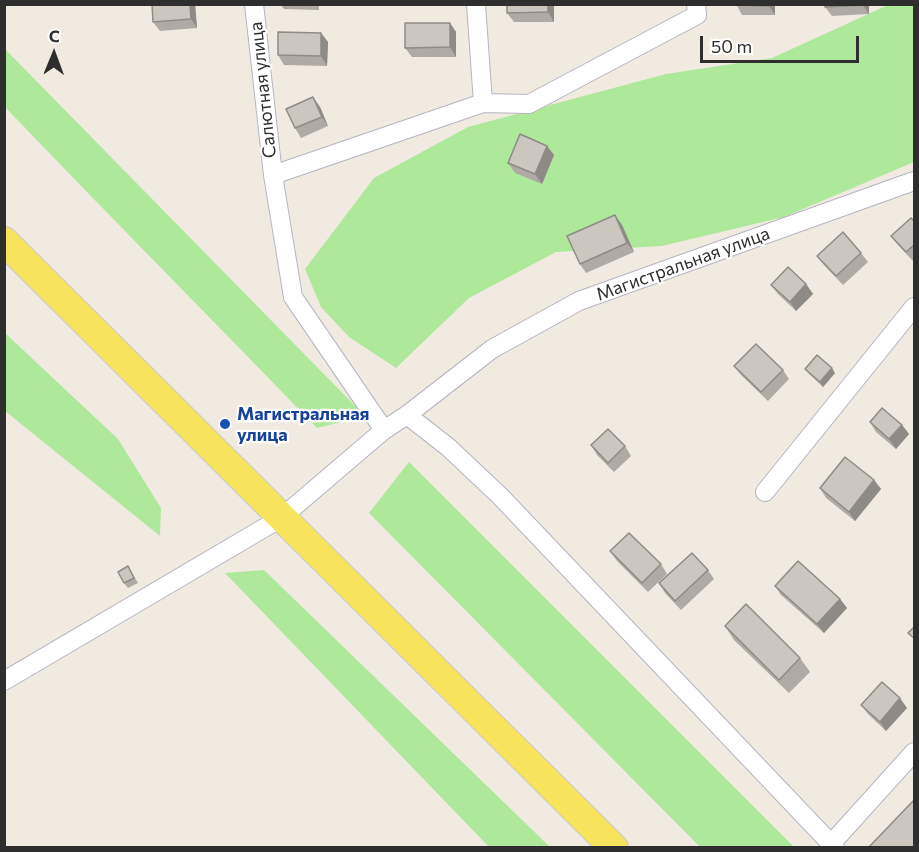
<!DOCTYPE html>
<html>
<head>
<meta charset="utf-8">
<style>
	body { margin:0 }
	#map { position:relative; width:919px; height:852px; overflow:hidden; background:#f0eae0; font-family:Commissioner,sans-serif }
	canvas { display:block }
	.frame { position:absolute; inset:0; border:6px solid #2e2e2e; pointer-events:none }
	.north { position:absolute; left:24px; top:24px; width:60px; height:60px; -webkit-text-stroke:4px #fff; paint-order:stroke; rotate:1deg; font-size:16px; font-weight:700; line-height:24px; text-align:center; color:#2e2e2e }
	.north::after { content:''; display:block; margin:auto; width:21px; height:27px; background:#2e2e2e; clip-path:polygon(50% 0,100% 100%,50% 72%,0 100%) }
	.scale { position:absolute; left:700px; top:36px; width:159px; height:27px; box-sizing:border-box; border:3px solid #2e2e2e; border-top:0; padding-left:8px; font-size:18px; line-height:21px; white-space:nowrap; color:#2e2e2e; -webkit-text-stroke:4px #fff; paint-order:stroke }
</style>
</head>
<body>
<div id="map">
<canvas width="919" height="852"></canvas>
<div class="frame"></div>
<div class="north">С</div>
<div class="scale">50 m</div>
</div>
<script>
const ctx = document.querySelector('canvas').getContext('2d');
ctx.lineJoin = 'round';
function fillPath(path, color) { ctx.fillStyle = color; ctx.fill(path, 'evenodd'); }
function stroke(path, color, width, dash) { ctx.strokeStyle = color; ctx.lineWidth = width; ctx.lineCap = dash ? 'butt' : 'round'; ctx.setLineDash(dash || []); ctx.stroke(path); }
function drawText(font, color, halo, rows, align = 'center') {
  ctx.font = font + ' Commissioner,sans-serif'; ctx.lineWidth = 4.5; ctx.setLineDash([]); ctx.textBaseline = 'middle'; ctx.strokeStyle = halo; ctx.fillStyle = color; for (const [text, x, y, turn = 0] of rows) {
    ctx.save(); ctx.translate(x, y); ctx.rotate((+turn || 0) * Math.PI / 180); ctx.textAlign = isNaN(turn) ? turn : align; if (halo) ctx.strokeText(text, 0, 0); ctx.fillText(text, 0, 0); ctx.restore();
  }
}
const green = new Path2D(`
	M888,5H914V162L784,217L662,246L556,252L469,298L396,368L349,337L321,307L305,269L374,178L468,127L666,74L772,58Z
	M4,48L365,416L317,428C213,320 108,215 5,107Z
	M5,333L118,439L161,508L160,536L5,411Z
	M409,462L794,847H700L369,513Z
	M264,570L550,847H489L225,573Z`);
const street = new Path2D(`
	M254,4L273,175L293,297L384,430
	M476,4L483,103
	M273,175L483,103L529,104L697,15L696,4
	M407,415L448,447L500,496L835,848
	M765,492L914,307
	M4,681L281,518L384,430L407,415L492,349L579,301L914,181
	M831,844L914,752`);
const primary = new Path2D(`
	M4,241L614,848`);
const wall = new Path2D(`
	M195,4L197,28L160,31L153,22Z
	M280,4H319V10L284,9Z
	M507,4H554V22H514L507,13Z
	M736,4H775V15H742Z
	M825,4H869V14L832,16L825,7Z
	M450,23L456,32V57H412L405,48Z
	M321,33L328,42L327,66L284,65L278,55Z
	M320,107L328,126L301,138L295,128Z
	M547,146L554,155L542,184L515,173L508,163Z
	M915,222V259L913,261L898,245L891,236Z
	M622,225L634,252L586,273L580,264Z
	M861,253L868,262L843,285L824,265L817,256Z
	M806,284L813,294L796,311L778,294L771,285Z
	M734,366L783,370L789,379L768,401L741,375Z
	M805,369L835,373L823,387L809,374Z
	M870,422L902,425L909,434L896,449L876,432Z
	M591,445L625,446L631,456L614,472L597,455Z
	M874,480L881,489L855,521L826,498L820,488Z
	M610,551L661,564L667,574L648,592L617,561Z
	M708,570L714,579L681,610L665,593L659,583Z
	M131,571L138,583L128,588L124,583Z
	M775,586L840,599L847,608L824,633L781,595Z
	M725,626L800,658L810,672L789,693L734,640Z
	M861,705L907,708L886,731L868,714Z`);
const shadedWall = new Path2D(`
	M190,4H195L197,28L191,19Z
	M548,4H554V22L548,12Z
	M769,4H775V15L769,6Z
	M863,4H869V14L863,5Z
	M450,23L456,32V57L450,47Z
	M321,33L328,42L327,66L321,56Z
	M313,97L320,107L328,126L322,117Z
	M547,146L554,155L542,184L535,174Z
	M615,215L622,225L634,252L627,243Z
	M806,284L813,294L796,311L790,302Z
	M832,368L835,373L823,387L820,382Z
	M902,425L909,434L896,449L889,439Z
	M874,480L881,489L855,521L849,512Z
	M840,599L847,608L824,633L817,624Z
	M900,698L907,708L886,731L880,722Z`);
const building = new Path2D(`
	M152,4H190L191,19L153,22Z
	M507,4H548V12L507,13Z
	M736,4H769V6L736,5Z
	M825,4H863V5L825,7Z
	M405,23H450V47L405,48Z
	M278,32L321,33V56L278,55Z
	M313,97L322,117L295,128L286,109Z
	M520,134L547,146L535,174L508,163Z
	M615,215L627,243L580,264L567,236Z
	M911,218L915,222V244L906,252L891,236Z
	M843,232L861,253L836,276L817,256Z
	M788,267L806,284L790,302L771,285Z
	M756,344L783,370L761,392L734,366Z
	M817,355L832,368L820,382L805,369Z
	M882,408L902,425L889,439L870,422Z
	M608,429L625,446L608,463L591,445Z
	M845,457L874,480L849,512L820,488Z
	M629,533L661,564L642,583L610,551Z
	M692,553L708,570L675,601L659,583Z
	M798,561L840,599L817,624L775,586Z
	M128,566L134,578L124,583L118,572Z
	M746,604L800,658L779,680L725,626Z
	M915,626V639L908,633Z
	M882,682L900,698L880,722L861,705Z
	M914,800L915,848H868Z`);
const markers = [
	[225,424,6,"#1a4fb4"]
];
const streetNames = [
	["Салютная улица",263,90,-96],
	["Магистральная улица",683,264,-20]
];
const transitNames = [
	["Магистральная",237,414],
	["улица",237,435]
];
fillPath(green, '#aee89b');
stroke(street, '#b4b5c2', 20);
stroke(primary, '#c9c9c9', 30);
stroke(street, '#fff', 18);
stroke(primary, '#f8e35d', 28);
fillPath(wall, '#afaba4');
fillPath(shadedWall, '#8e8b86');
fillPath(building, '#cbc7bf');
stroke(building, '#8e8b86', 1.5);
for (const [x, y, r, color] of markers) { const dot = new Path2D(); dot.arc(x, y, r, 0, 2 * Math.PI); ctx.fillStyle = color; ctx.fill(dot); stroke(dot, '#fff', 2); }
drawText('18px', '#2e2e2e', '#fff', streetNames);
drawText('bold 18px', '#164399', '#fff', transitNames, 'left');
</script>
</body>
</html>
